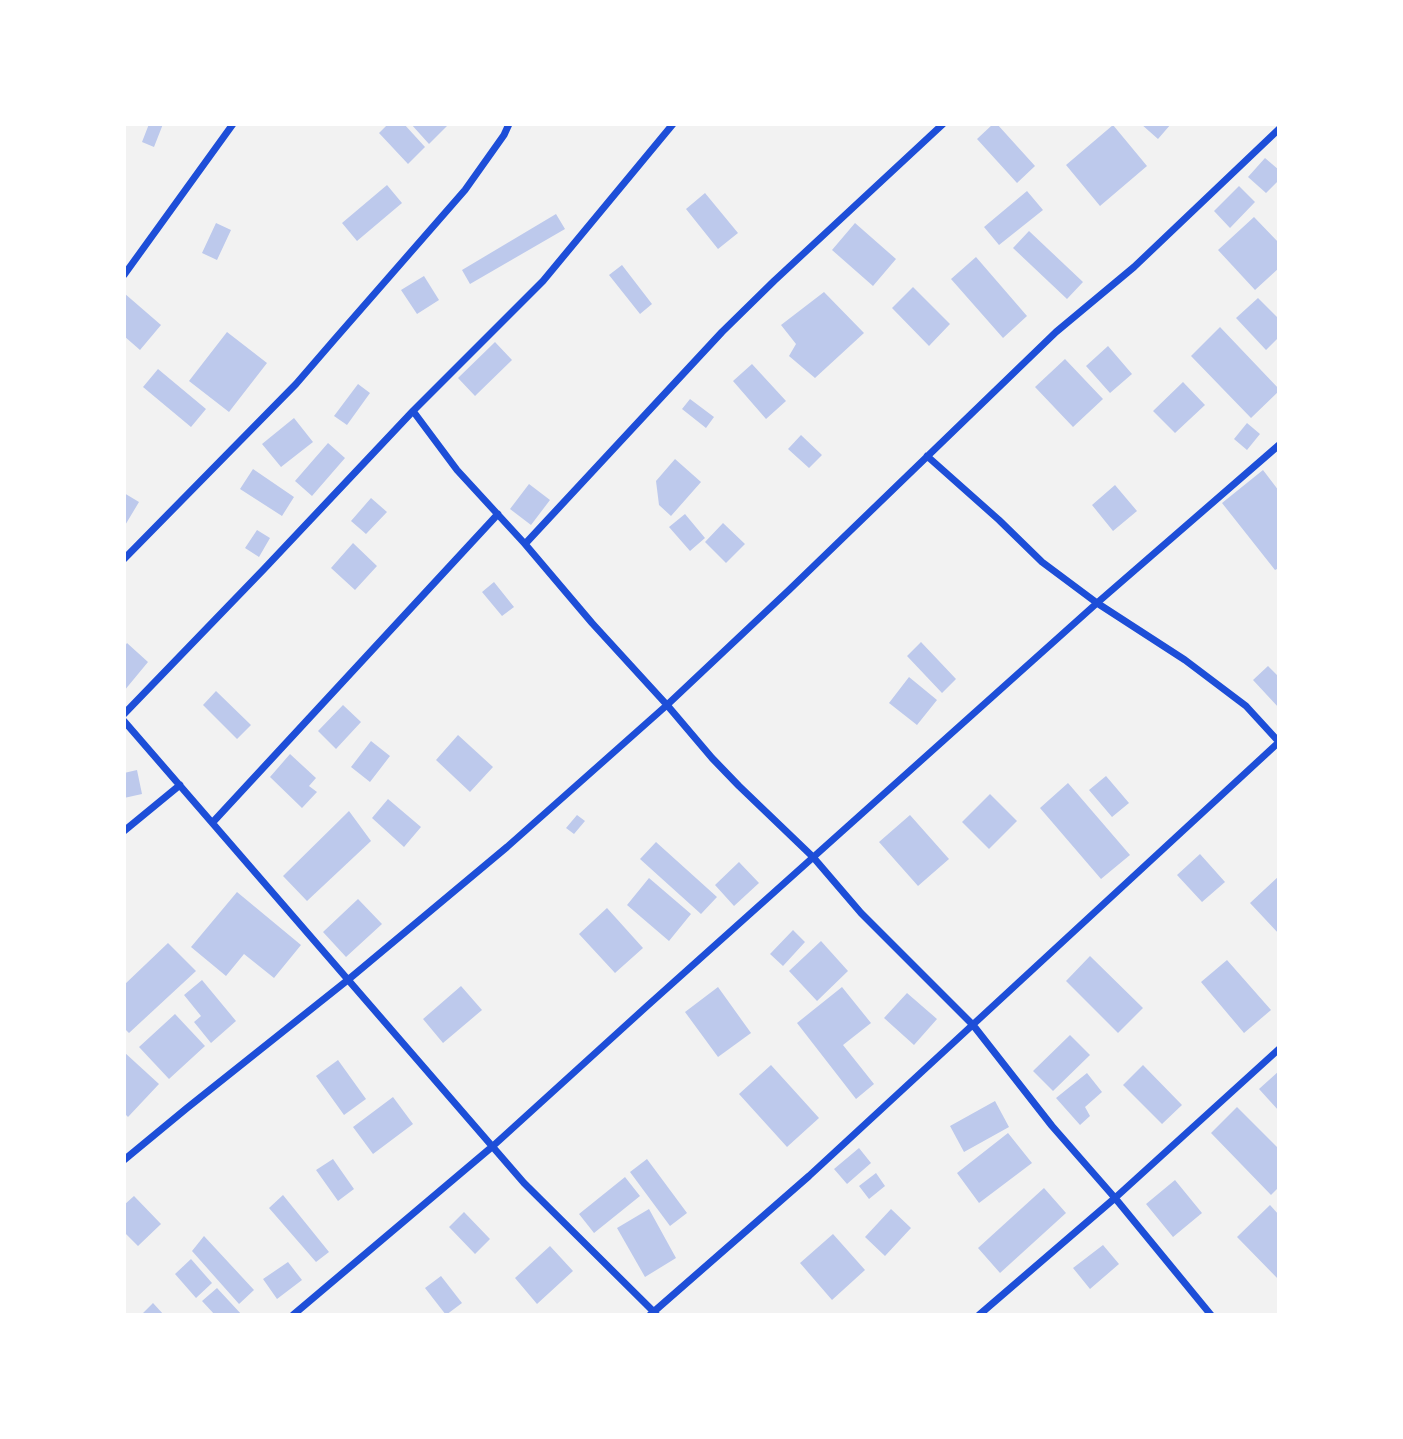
<!DOCTYPE html>
<html>
<head>
<meta charset="utf-8">
<style>
	body { margin:0 }
	#map { position:relative; width:1403px; height:1439px; overflow:hidden; background:#f2f2f2; font-family:Jost,sans-serif }
	canvas { display:block }
	.frame { position:absolute; inset:0; border:126px solid #fff; pointer-events:none }
</style>
</head>
<body>
<div id="map">
<canvas width="1403" height="1439"></canvas>
<div class="frame"></div>
</div>
<script>
const ctx = document.querySelector('canvas').getContext('2d');
ctx.lineJoin = 'round';
function fillPath(path, color) { ctx.fillStyle = color; ctx.fill(path, 'evenodd'); }
function stroke(path, color, width, dash) { ctx.strokeStyle = color; ctx.lineWidth = width; ctx.lineCap = dash ? 'butt' : 'round'; ctx.setLineDash(dash || []); ctx.stroke(path); }
const building = new Path2D(`
	M149,124H163L154,147L142,142Z
	M388,124H404L425,147L408,164L379,133Z
	M411,124H449L429,144Z
	M993,124H997L1035,166L1017,183L977,139Z
	M1141,124H1171L1158,139Z
	M1113,125L1147,166L1100,206L1066,165Z
	M1265,158L1279,170V180L1266,193L1248,177Z
	M387,185L402,203L357,241L342,223Z
	M1239,186L1255,202L1230,228L1214,211Z
	M1027,191L1043,210L999,245L984,227Z
	M705,193L738,233L718,249L686,209Z
	M556,214L565,229L470,284L462,270Z
	M1254,217L1279,243V268L1255,290L1218,250Z
	M216,223L231,230L217,260L202,253Z
	M855,223L896,259L873,286L832,250Z
	M1029,231L1083,282L1067,299L1013,248Z
	M976,257L1027,316L1003,338L951,279Z
	M622,265L652,304L640,314L609,275Z
	M424,276L439,300L417,314L401,290Z
	M913,287L950,324L929,346L892,308Z
	M824,292L864,333L815,378L789,356L796,344L781,325Z
	M124,293L161,325L140,350L124,336Z
	M1258,298L1279,319V337L1266,350L1236,318Z
	M1220,327L1279,389V391L1251,418L1191,356Z
	M227,332L267,363L229,412L189,381Z
	M495,342L512,360L475,396L458,378Z
	M1108,346L1132,374L1110,393L1086,366Z
	M1065,359L1103,399L1073,427L1035,387Z
	M752,364L786,401L766,419L733,381Z
	M158,369L206,409L191,427L143,387Z
	M1183,382L1205,405L1175,433L1153,411Z
	M358,384L370,393L347,425L334,416Z
	M690,399L714,417L706,428L682,409Z
	M294,418L313,442L281,467L262,444Z
	M1247,423L1260,434L1247,450L1234,439Z
	M801,435L822,455L809,468L788,449Z
	M328,443L345,458L312,496L295,481Z
	M675,459L701,482L671,516L659,505L656,481Z
	M253,469L294,497L282,516L240,489Z
	M1263,470L1279,491V568L1275,570L1222,503Z
	M529,484L550,500L531,525L510,509Z
	M1115,485L1137,511L1113,531L1092,505Z
	M124,493L139,502L124,527Z
	M371,498L387,512L366,534L351,521Z
	M685,514L705,538L690,551L669,527Z
	M723,523L745,544L726,563L705,542Z
	M257,530L270,538L259,557L245,548Z
	M353,543L377,566L355,590L331,568Z
	M494,582L514,607L502,616L482,592Z
	M921,642L956,679L942,693L907,656Z
	M127,643L148,662L124,691V647Z
	M1268,666L1279,677V708L1253,680Z
	M909,677L937,700L917,725L889,703Z
	M216,691L251,725L237,739L203,705Z
	M343,705L361,722L336,749L318,731Z
	M458,735L493,767L470,792L436,760Z
	M371,741L390,756L370,782L351,767Z
	M290,754L316,778L309,786L317,792L302,808L270,777Z
	M137,770L142,794L124,798V773Z
	M1106,776L1129,803L1112,817L1089,790Z
	M1068,783L1130,855L1101,879L1040,808Z
	M990,794L1017,821L989,849L962,822Z
	M388,799L421,827L404,847L372,818Z
	M349,811L371,841L307,901L283,876Z
	M577,815L585,821L574,834L566,828Z
	M910,815L949,859L918,886L879,842Z
	M656,842L717,897L701,914L640,859Z
	M1200,854L1225,882L1202,902L1177,875Z
	M739,862L759,883L734,906L715,885Z
	M1279,876V934L1250,903Z
	M649,878L691,914L669,941L627,905Z
	M237,892L301,945L274,978L244,954L226,976L191,947Z
	M358,899L382,924L346,957L323,932Z
	M607,908L643,948L615,973L579,934Z
	M793,930L805,942L783,966L770,954Z
	M821,941L848,971L817,1001L789,971Z
	M168,943L196,971L129,1033L124,1028V985Z
	M1090,956L1143,1008L1118,1033L1066,981Z
	M1227,960L1271,1010L1244,1033L1201,982Z
	M202,980L236,1021L211,1043L194,1022L201,1016L184,995Z
	M461,986L482,1010L443,1043L423,1019Z
	M718,987L751,1033L718,1057L685,1012Z
	M842,987L871,1023L843,1045L874,1084L856,1099L797,1023Z
	M907,993L937,1019L914,1045L884,1018Z
	M175,1014L205,1046L169,1079L139,1047Z
	M1070,1035L1090,1055L1053,1091L1033,1071Z
	M124,1052L159,1084L128,1117L124,1113Z
	M338,1060L366,1099L344,1115L316,1076Z
	M771,1065L819,1118L787,1147L739,1094Z
	M1143,1065L1182,1105L1162,1124L1123,1085Z
	M1279,1071V1111L1259,1089Z
	M1087,1073L1102,1092L1085,1107L1090,1116L1080,1125L1056,1098Z
	M393,1097L413,1124L373,1154L353,1127Z
	M995,1101L1009,1127L964,1152L950,1126Z
	M1237,1107L1279,1149V1187L1271,1195L1211,1133Z
	M1008,1133L1032,1163L979,1203L957,1173Z
	M859,1148L871,1163L847,1184L834,1169Z
	M333,1159L354,1189L338,1201L316,1170Z
	M647,1159L687,1213L670,1226L630,1172Z
	M876,1173L885,1186L869,1199L859,1186Z
	M625,1177L640,1196L594,1233L579,1214Z
	M1175,1180L1202,1213L1173,1237L1146,1204Z
	M1044,1188L1066,1213L1000,1273L978,1248Z
	M283,1195L329,1252L316,1262L269,1208Z
	M134,1196L161,1224L138,1246L124,1232V1205Z
	M1270,1205L1279,1215V1280L1237,1237Z
	M649,1209L676,1258L645,1277L617,1228Z
	M891,1209L911,1228L885,1256L865,1237Z
	M464,1212L490,1239L475,1254L449,1227Z
	M833,1234L865,1270L832,1300L800,1263Z
	M204,1236L254,1290L239,1304L192,1251Z
	M1103,1245L1119,1264L1090,1289L1073,1268Z
	M550,1246L573,1271L537,1304L515,1278Z
	M191,1259L212,1283L196,1298L175,1274Z
	M288,1262L302,1280L277,1299L263,1279Z
	M441,1276L462,1303L446,1315L425,1288Z
	M217,1288L242,1315H215L202,1301Z
	M153,1303L164,1315H141Z`);
const minor = new Path2D(`
	M124,275L233,124
	M413,411L457,470L525,544L592,623L667,705L712,758L739,786L813,857L861,913L973,1025L1052,1126L1115,1198L1211,1315
	M927,456L999,520L1042,562L1097,603L1185,660L1246,706L1279,742
	M525,544L722,332L774,281L943,124
	M124,559L296,384L334,340L465,190L504,135L509,124
	M124,714L264,569L413,411L543,281L673,124
	M124,721L524,1183L656,1314
	M213,822L498,514
	M124,831L180,785
	M124,1160L187,1108L349,979L507,847L667,705L789,590L1056,332L1134,267L1279,129
	M293,1315L493,1146L646,1007L1097,603L1279,445
	M650,1315L809,1176L1279,742
	M979,1315L1115,1198L1279,1049`);
fillPath(building, '#bdc9ec');
stroke(minor, '#1d4ed8', 7);
</script>
</body>
</html>
